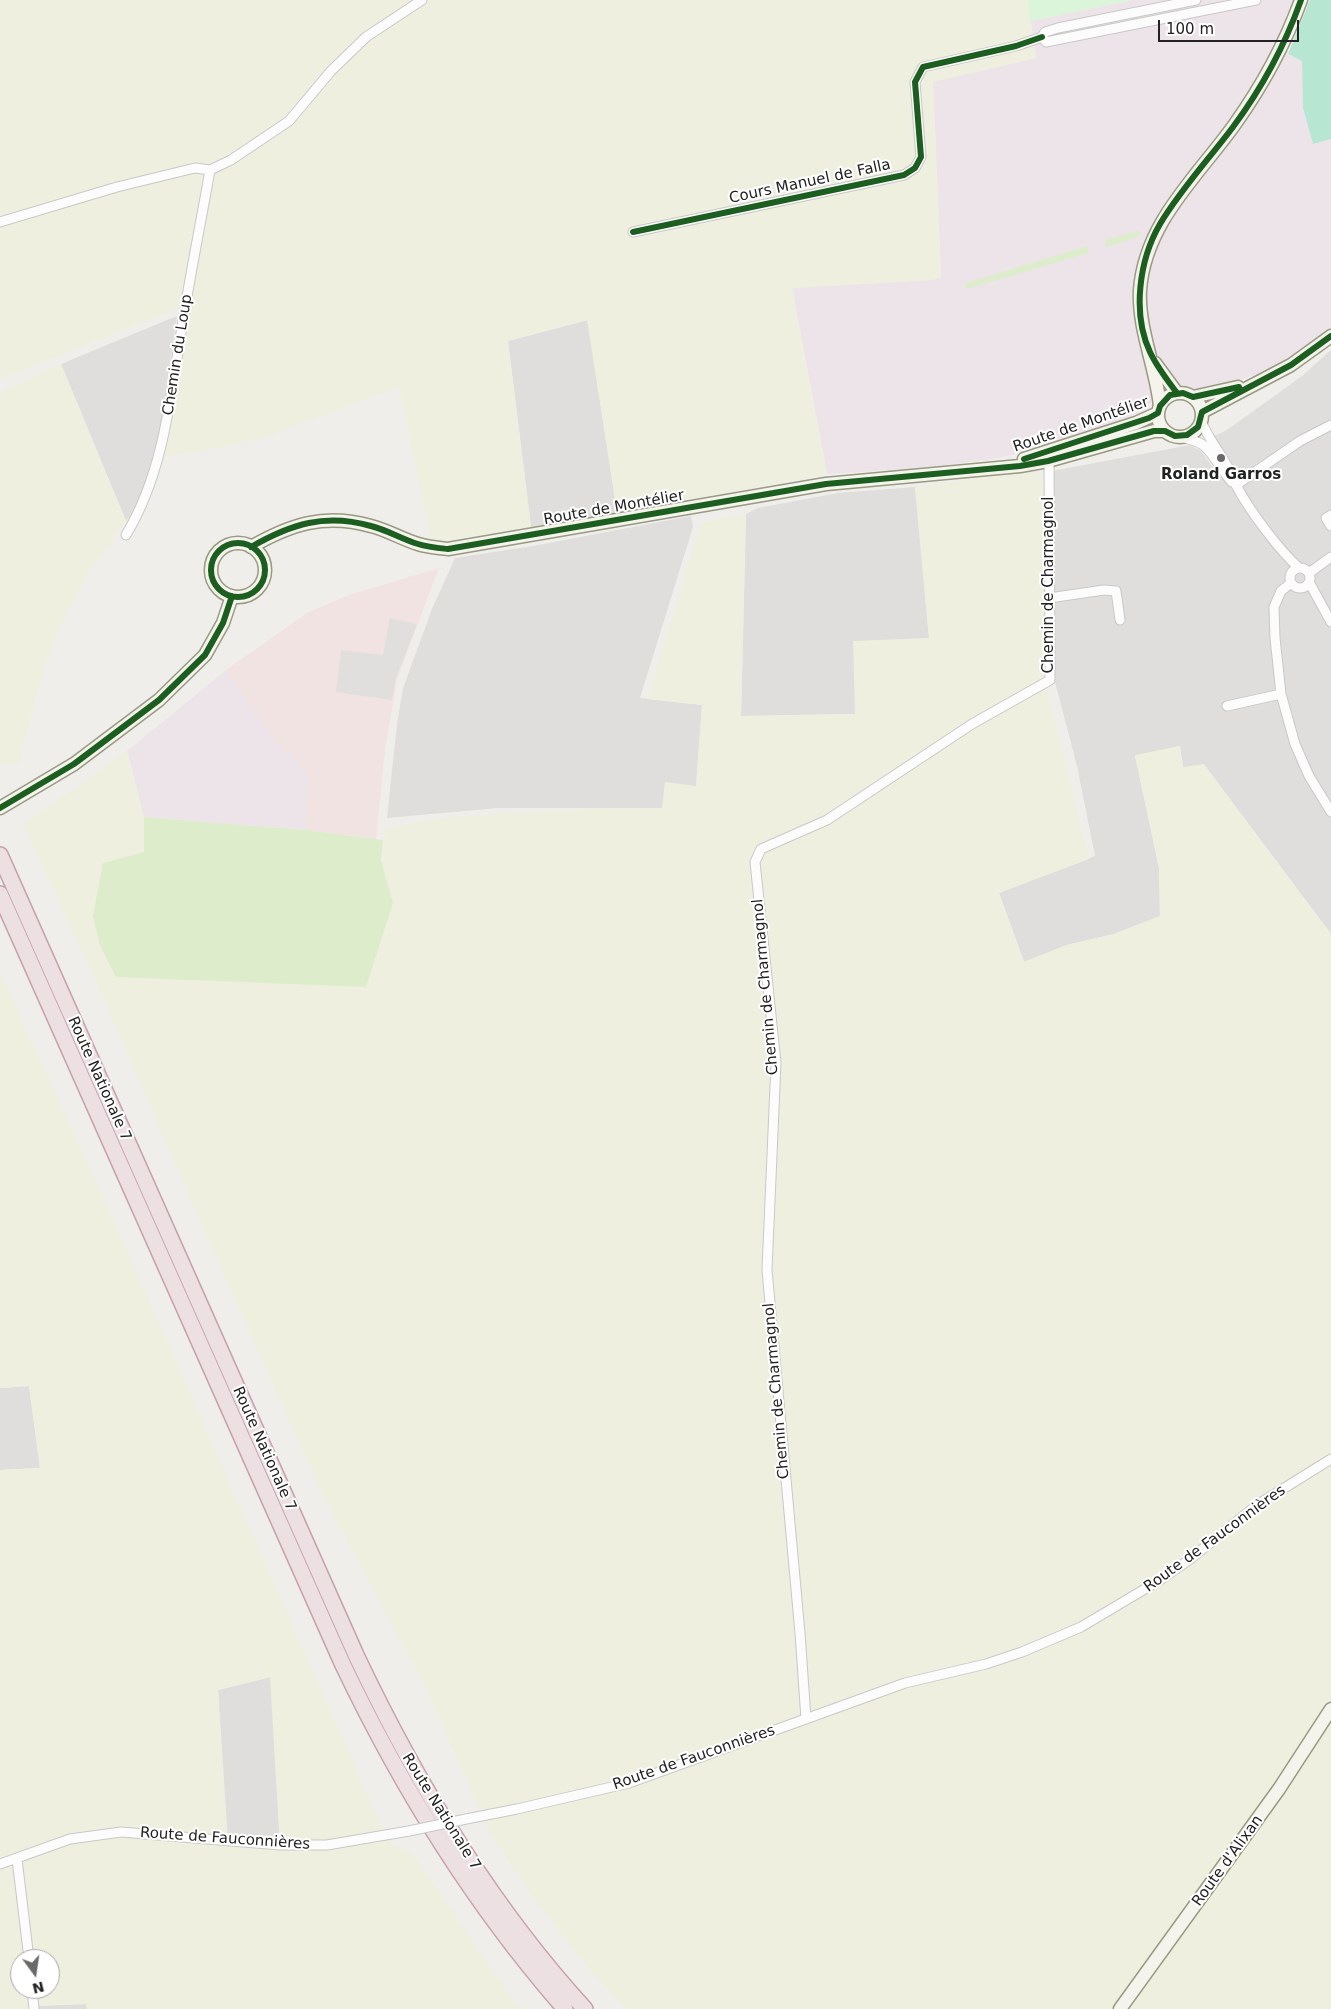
<!DOCTYPE html>
<html>
<head>
<meta charset="utf-8">
<style>
	body { margin:0 }
	#map { position:relative; width:1331px; height:2009px; overflow:hidden; background:#f0eeeb; font-family:"DejaVu Sans",sans-serif }
	canvas { display:block }
	.north { position:absolute; left:10px; top:1949px; width:50px; height:50px; box-sizing:border-box; background:#fff; border:1px solid #a7a7a7; border-radius:50%; rotate:166deg; font-size:14px; font-weight:700; line-height:20px; text-align:center; color:#222 }
	.north::after { content:''; display:block; margin:auto; width:18px; height:22px; background:#6a6968; clip-path:polygon(50% 0,100% 100%,50% 72%,0 100%) }
	.scale { position:absolute; left:1158px; top:20px; width:141px; height:22px; box-sizing:border-box; border:2px solid #222; border-top:0; padding-left:6px; font-size:15px; line-height:18px; white-space:nowrap; color:#222; -webkit-text-stroke:4px #fff; paint-order:stroke }
</style>
</head>
<body>
<div id="map">
<canvas width="1331" height="2009"></canvas>
<div class="north">N</div>
<div class="scale">100 m</div>
</div>
<script>
const ctx = document.querySelector('canvas').getContext('2d');
ctx.lineJoin = 'round';
function fillPath(path, color) { ctx.fillStyle = color; ctx.fill(path, 'evenodd'); }
function stroke(path, color, width, dash) { ctx.strokeStyle = color; ctx.lineWidth = width; ctx.lineCap = dash ? 'butt' : 'round'; ctx.setLineDash(dash || []); ctx.stroke(path); }
function drawText(font, color, halo, rows, align = 'center') {
  ctx.font = font + ' "DejaVu Sans",sans-serif'; ctx.lineWidth = 4; ctx.setLineDash([]); ctx.textBaseline = 'middle'; ctx.strokeStyle = halo; ctx.fillStyle = color; for (const [text, x, y, turn = 0] of rows) {
    ctx.save(); ctx.translate(x, y); ctx.rotate((+turn || 0) * Math.PI / 180); ctx.textAlign = isNaN(turn) ? turn : align; if (halo) ctx.strokeText(text, 0, 0); ctx.fillText(text, 0, 0); ctx.restore();
  }
}
const residential = new Path2D(`
	M177,316L158,444L138,506L126,521L61,364Z
	M588,320L617,512L531,527L508,341Z
	M1331,350V934L1265,846L1183,767L1180,746L1135,756L1159,868L1160,916L1114,934L1067,945L1024,962L999,893L1095,856L1077,766L1054,678L1052,471L1190,445L1201,451L1214,469L1222,478L1230,459L1215,444L1214,436L1227,430L1302,376Z
	M915,487L929,638L856,714L741,716L746,514L758,508L838,493Z
	M691,516L693,527L640,698L702,705L696,786L662,808H498L387,818L397,724L403,688L432,609L455,558L533,546Z
	M29,1386L40,1468L0,1470V1388Z
	M271,1677L280,1845L227,1840L218,1690Z
	M86,2004L87,2009H34V2006Z`);
const commercial = new Path2D(`
	M439,568L397,679L385,750L376,839L305,830L311,781L283,753L226,670L307,613L346,596Z`);
const industrial = new Path2D(`
	M1133,0H1293L1273,49L1288,54L1302,61L1303,108L1313,144L1331,139V328L1281,362L1255,375L1199,392L1183,385L1168,390L1152,401L1148,408L1141,412L1047,447L993,459L925,468L827,474L792,288L931,280L941,277L933,81L1035,58L1030,21Z
	M226,670L283,752H292L311,781L305,830L144,817L127,751Z`);
const farmland = new Path2D(`
	M0,0H1028L1036,58L933,82L941,277L931,280L792,288L827,474L617,512L587,320L508,341L531,527L431,542L399,387L258,440L162,458L173,407L189,304L0,379Z
	M61,364L126,521L88,575L64,618L48,657L38,690L20,762L2,766L0,762V392Z
	M1031,472L1039,473L1045,484L1044,675L1089,859L999,893L1024,962L1067,945L1114,934L1160,916L1159,868L1135,755L1180,746L1183,767L1204,764L1331,934V2009H627L593,1974L533,1897L490,1834L427,1691L320,1490L186,1190L98,986L23,825L127,751L144,817V852L393,903L381,860L386,828L441,818L495,814L613,808H662L665,782L696,786L702,705L647,699L701,523L746,514L741,716L855,714L853,641L929,638L915,487Z
	M0,972L92,1171L377,1815L391,1844L414,1855L520,2009H87L86,2004L34,2006V2009H0V1470L40,1468L29,1386L0,1388ZM270,1677L280,1845L228,1840L218,1690ZM20,1959H50V1989H20Z`);
const grass = new Path2D(`
	M1137,231L1141,232L1138,237L1107,247L1105,240Z
	M1087,246L1089,253L967,289L965,287L966,283Z
	M144,817L305,830L383,840L381,860L393,903L366,987L116,977L100,946L93,916L103,863L144,852Z`);
const park = new Path2D(`
	M1028,0H1133L1030,21Z`);
const pitch = new Path2D(`
	M1310,0H1331V139L1313,144L1303,108L1302,61L1288,54Z`);
const parking = new Path2D(`
	M390,618L417,624L396,678L392,700L336,692L341,650L383,655Z`);
const street = new Path2D(`
	M1196,0L1058,28L1045,32L1042,37L1046,42L1256,0
	M0,222L117,187L195,168L210,170L231,160L289,121L331,71L366,37L422,0
	M633,232L904,175L915,168L921,157L915,82L923,67L1016,46L1042,37
	M1201,421C1209,440 1221,454 1230,471C1233,476 1234,481 1236,485C1249,510 1279,550 1299,568
	M1181,437C1188,439 1196,440 1203,445C1213,452 1222,472 1232,482
	M1236,485L1300,441L1331,425
	M1331,515L1326,518L1331,526
	M126,535C164,472 170,398 182,327C190,275 201,222 210,170
	M1290 578a10 10 0 1 1 20 0a10 10 0 1 1-20 0Z
	M1309,573L1331,557
	M1309,582L1331,622
	M1291,583L1281,591L1274,607L1275,638L1281,694L1295,744L1309,776L1331,812
	M1049,598L1104,590L1116,591L1120,620
	M1227,706L1281,694
	M806,1719L800,1633L767,1270L776,1063L755,862L761,849L827,820L972,724L1050,680L1049,456
	M466,1819L517,1809L629,1783L905,1683L986,1664L1022,1652L1081,1627L1160,1580L1189,1560L1257,1505L1331,1459
	M17,1859L29,1959
	M0,1864L70,1839L121,1832L280,1845H327L409,1831
	M32,1989L34,2009`);
const secondary = new Path2D(`
	M1155,363L1177,393
	M1158 415a22 22 0 1 1 44 0a22 22 0 1 1-44 0Z
	M1193,397L1238,387
	M1160,406C1156,367 1138,329 1140,290C1145,222 1198,176 1235,124C1262,86 1285,44 1301,0
	M1202,412L1291,365L1331,336
	M1024,459L1136,423L1158,413
	M211 570a27 27 0 1 1 54 0a27 27 0 1 1-54 0Z
	M251,547C291,524 325,513 371,526C387,530 402,539 418,544C427,547 438,548 448,549L826,484L1020,466L1048,461L1154,431H1165
	M0,808L74,764L159,700L205,655L223,623L232,596
	M1120,2009L1279,1789L1331,1709`);
const highway = new Path2D(`
	M0,855L356,1655C416,1782 490,1905 585,2009
	M0,894L343,1665C402,1789 474,1905 565,2009`);
const streetBridge = new Path2D(`
	M409,1831L466,1819`);
const cycleway = new Path2D(`
	M633,232L904,175L915,168L921,157L915,82L923,67L1016,46L1042,37
	M1177,393C1167,380 1157,367 1150,352C1132,314 1139,260 1160,224C1181,189 1209,159 1233,127C1262,88 1285,45 1301,0
	M1024,459L1149,418L1158,413L1160,406L1170,395L1183,393L1193,397L1239,387
	M211 570a27 27 0 1 1 54 0a27 27 0 1 1-54 0Z
	M251,547C291,524 325,513 371,526C387,530 402,539 418,544C427,547 438,548 448,549L826,484L1020,466L1048,461L1154,431H1165L1175,436L1187,435L1198,427L1202,412L1291,365L1331,336
	M0,808L74,764L159,700L205,655L223,623L232,596`);
const markers = [
	[1221,458,5,"#6a6968"]
];
const streetNames = [
	["Cours Manuel de Falla",810,182,-12],
	["Chemin du Loup",178,355,-81],
	["Route de Montélier",1081,425,-19],
	["Route de Montélier",614,508,-10],
	["Chemin de Charmagnol",1049,585,-90],
	["Chemin de Charmagnol",766,987,-95],
	["Route Nationale 7",99,1079,66],
	["Chemin de Charmagnol",777,1391,-95],
	["Route Nationale 7",264,1449,66],
	["Route de Fauconnières",1215,1539,-36],
	["Route de Fauconnières",694,1758,-19],
	["Route Nationale 7",441,1812,58],
	["Route de Fauconnières",225,1839,4],
	["Route d'Alixan",1228,1861,-54]
];
const poiNames = [
	["Roland Garros",1221,475]
];
fillPath(residential, '#dfdedc');
fillPath(commercial, '#f1e3e1');
fillPath(industrial, '#ede4e9');
fillPath(farmland, '#efefdf');
fillPath(grass, '#ddeccb');
fillPath(park, '#daf5da');
fillPath(pitch, '#b7e6d2');
fillPath(parking, '#e0dfde');
stroke(street, '#c9c8c7', 11);
stroke(secondary, '#999a82', 15);
stroke(highway, '#c5a2ac', 18);
stroke(street, '#fdfcfc', 9);
stroke(secondary, '#f4f4ed', 12);
stroke(highway, '#ece0e2', 15);
stroke(streetBridge, '#c9c8c7', 11, []);
stroke(streetBridge, '#fdfcfc', 9);
stroke(cycleway, '#1b5e20', 6);
for (const [x, y, r, color] of markers) { const dot = new Path2D(); dot.arc(x, y, r, 0, 2 * Math.PI); ctx.fillStyle = color; ctx.fill(dot); stroke(dot, '#fff', 2); }
drawText('15px', '#222', '#fff', streetNames);
drawText('bold 15px', '#222', '#fff', poiNames);
</script>
</body>
</html>
